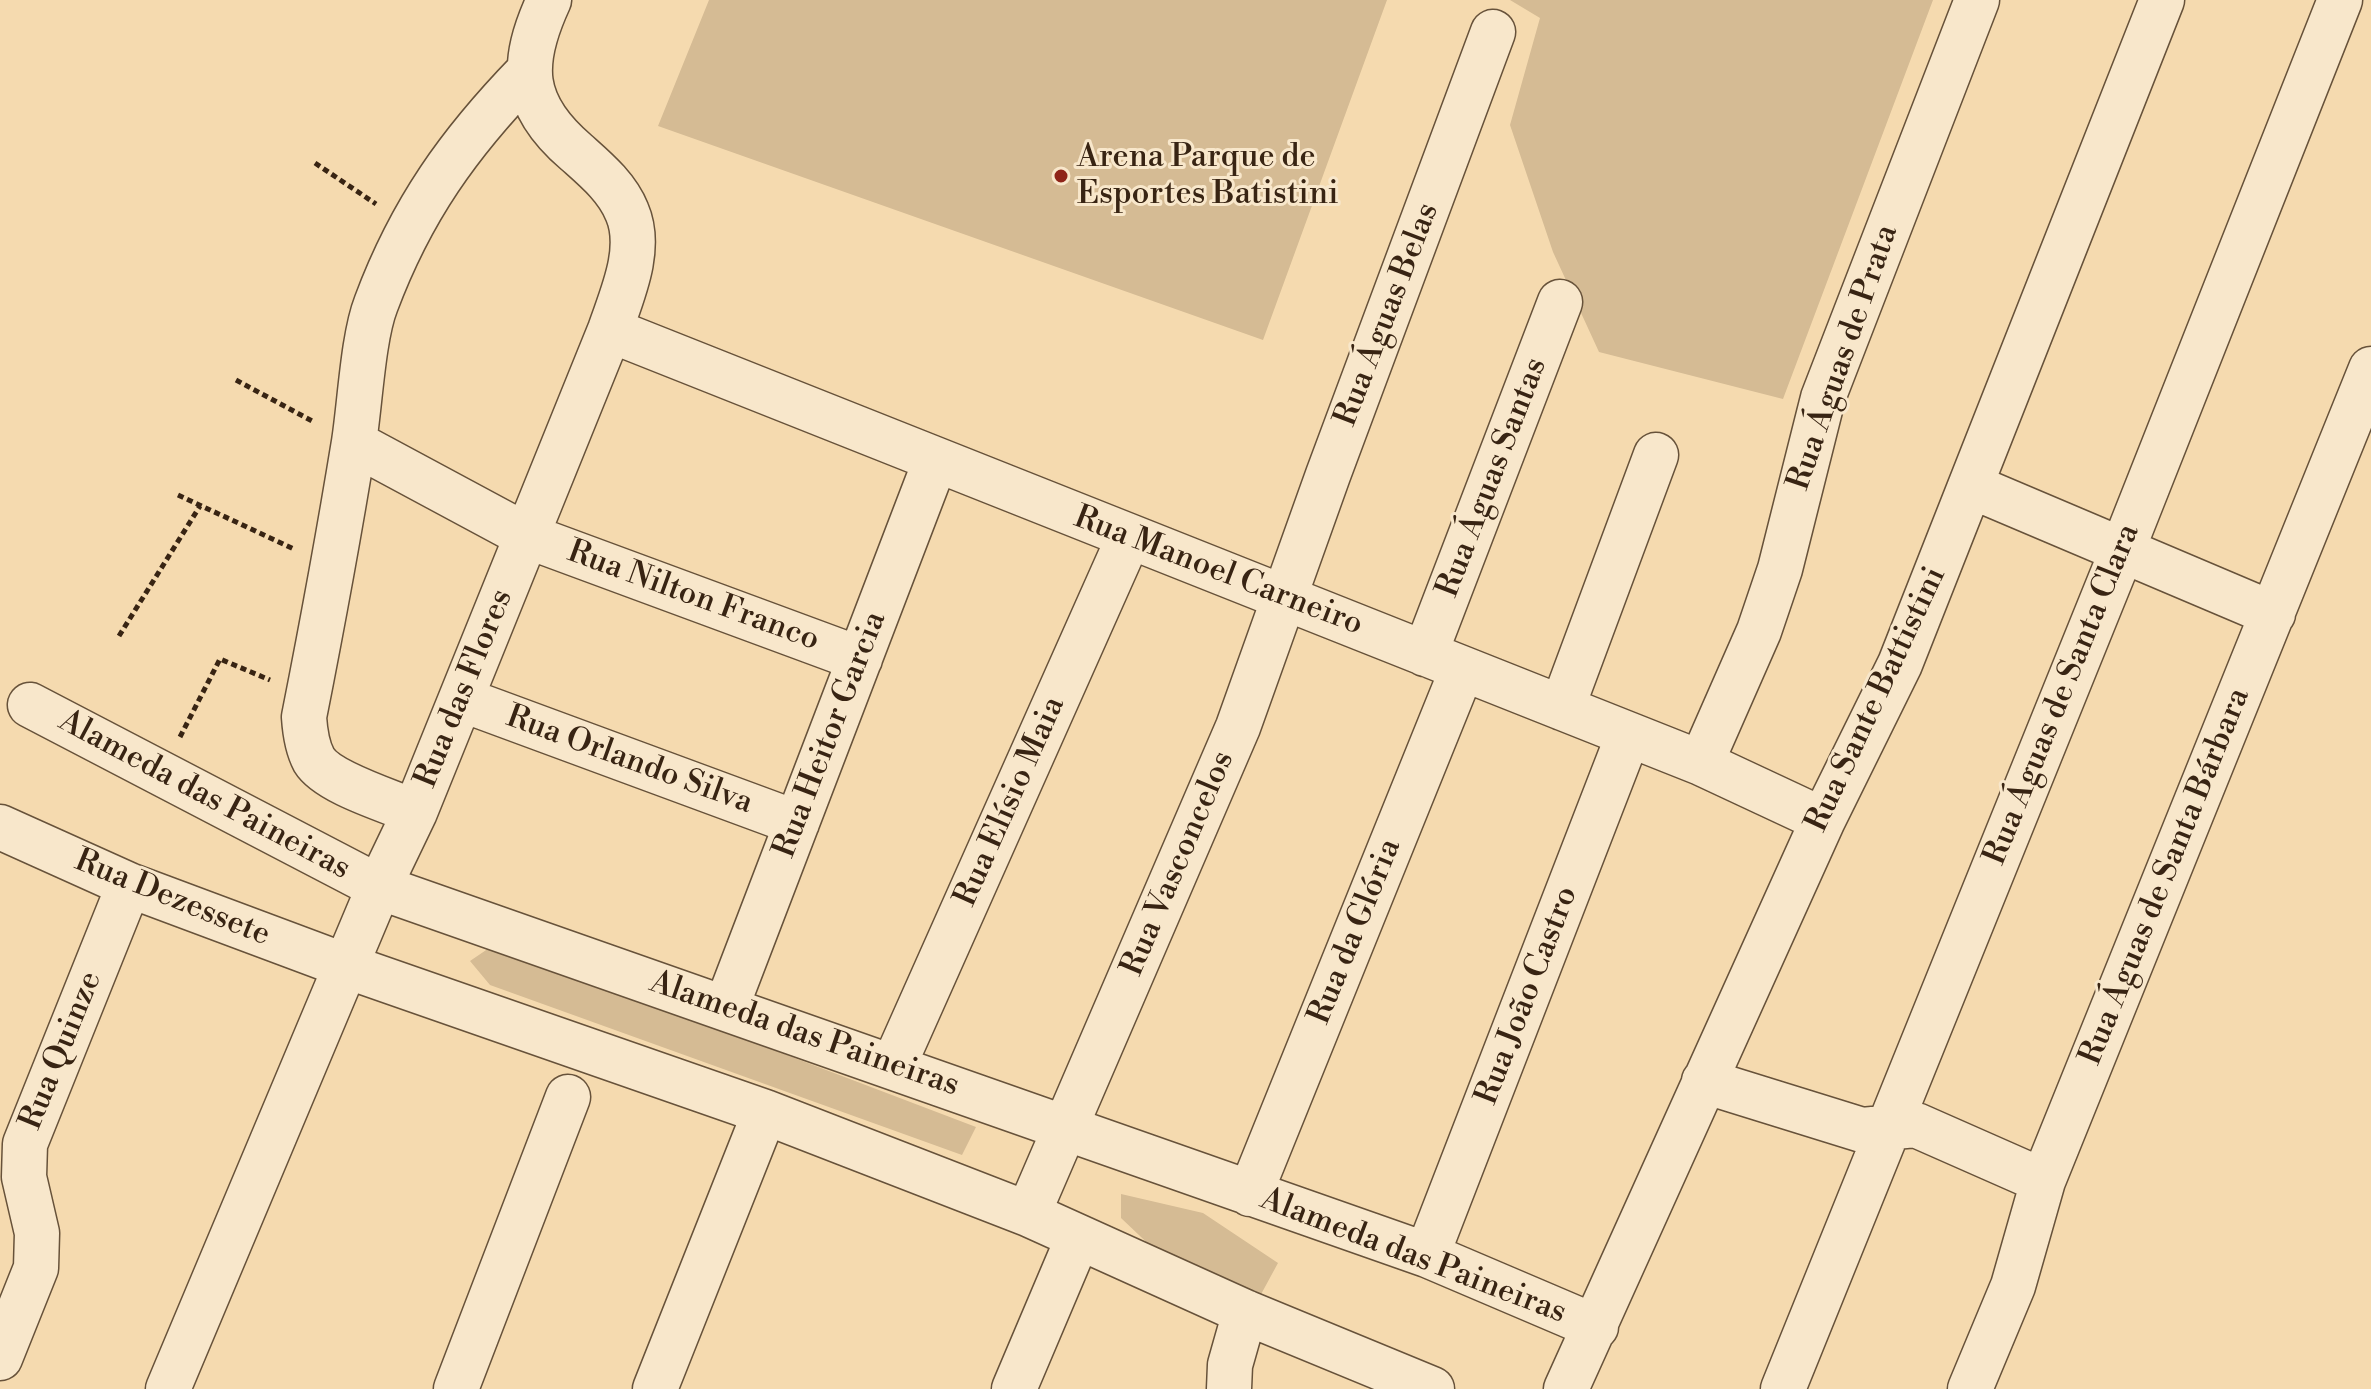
<!DOCTYPE html>
<html>
<head>
<meta charset="utf-8">
<style>
	body { margin:0 }
	canvas { display:block; background:#f5daaf }
</style>
</head>
<body>
<canvas width="2371" height="1389"></canvas>
<script>
const ctx = document.querySelector('canvas').getContext('2d');
ctx.lineJoin = 'round';
function fillPath(path, color) { ctx.fillStyle = color; ctx.fill(path, 'evenodd'); }
function stroke(path, color, width, dash) { ctx.strokeStyle = color; ctx.lineWidth = width; ctx.lineCap = dash ? 'butt' : 'round'; ctx.setLineDash(dash || []); ctx.stroke(path); }
function drawText(font, color, halo, rows, align = 'center') {
  ctx.font = font + ' "Libre Bodoni",serif'; ctx.lineWidth = 6; ctx.setLineDash([]); ctx.textBaseline = 'middle'; ctx.strokeStyle = halo; ctx.fillStyle = color; for (const [text, x, y, turn = 0] of rows) {
    ctx.save(); ctx.translate(x, y); ctx.rotate((+turn || 0) * Math.PI / 180); ctx.textAlign = isNaN(turn) ? turn : align; if (halo) ctx.strokeText(text, 0, 0); ctx.fillText(text, 0, 0); ctx.restore();
  }
}
const green = new Path2D(`
	M709,0H1387L1263,340L658,126Z
	M1510,0H1933L1783,399L1599,352L1553,252L1510,125L1540,18Z
	M495,944L976,1127L962,1155L490,985L470,961Z
	M1121,1194L1203,1213L1278,1263L1259,1298L1160,1255L1121,1218Z`);
const path = new Path2D(`
	M315,163L376,204
	M236,380L314,422
	M178,495L294,549
	M119,636L200,506
	M180,737L220,659L270,680`);
const minor = new Path2D(`
	M610,330L1701,763L1823,820
	M354,443L527,536L860,659
	M1971,486L2273,614
	M1425,654L1560,302
	M461,699L797,823
	M30,705L379,887L1427,1255L1596,1327
	M1562,708L1656,455
	M1701,763L1759,631L1780,569L1823,398L1977,0
	M415,812C390,801 328,783 314,760C307,747 305,732 304,717C322,626 339,534 354,442C360,404 363,337 376,304C411,210 459,143 528,72
	M0,827L129,885L346,966L765,1112L1028,1214L1245,1312L1432,1389
	M726,1008L935,462
	M893,1067L1129,537
	M1704,1081L1862,1130L1916,1125L2043,1181
	M1250,1194L1462,670
	M1028,1214L1238,727L1328,475L1493,32
	M1427,1255L1628,736
	M0,1358L36,1268L37,1233L24,1177L25,1144L129,885
	M168,1389L379,887L415,812L610,330C622,295 643,249 627,212C617,187 595,169 576,152C520,104 520,63 549,0
	M456,1389L568,1097
	M655,1389L765,1112
	M1014,1389L1078,1238
	M1229,1389L1230,1365L1245,1312
	M1566,1389L1823,820L1900,664L2162,0
	M1783,1389L2122,551L2340,0
	M1970,1389L2013,1286L2043,1181L2371,369`);
const markers = [
	[1061,176,8,"#8f2418"]
];
const poiNames = [
	["Arena Parque de",1077,158],
	["Esportes Batistini",1077,195]
];
const streetNames = [
	["Rua Águas Belas",1388,315,-69],
	["Rua Águas de Prata",1844,358,-71],
	["Rua Águas Santas",1493,478,-69],
	["Rua Manoel Carneiro",1218,572,21],
	["Rua Nilton Franco",693,597,20],
	["Rua das Flores",465,689,-68],
	["Rua Águas de Santa Clara",2063,695,-68],
	["Rua Sante Battistini",1877,700,-65],
	["Rua Heitor Garcia",831,735,-69],
	["Rua Orlando Silva",629,761,20],
	["Alameda das Paineiras",204,796,28],
	["Rua Elísio Maia",1011,802,-66],
	["Rua Vasconcelos",1179,864,-67],
	["Rua Águas de Santa Bárbara",2166,877,-68],
	["Rua Dezessete",172,899,22],
	["Rua da Glória",1356,932,-68],
	["Rua João Castro",1528,996,-69],
	["Alameda das Paineiras",804,1035,19],
	["Rua Quinze",62,1051,-68],
	["Alameda das Paineiras",1413,1257,21]
];
fillPath(green, '#d5bb94');
stroke(minor, '#67523a', 47);
stroke(path, '#382413', 5, [6, 4]);
stroke(minor, '#f8e7cb', 44);
for (const [x, y, r, color] of markers) { const dot = new Path2D(); dot.arc(x, y, r, 0, 2 * Math.PI); ctx.fillStyle = color; ctx.fill(dot); stroke(dot, '#f8e7cb', 3); }
drawText('32px', '#382413', '#f8e7cb', poiNames, 'left');
drawText('32px', '#382413', '#f8e7cb', streetNames);
</script>
</body>
</html>
